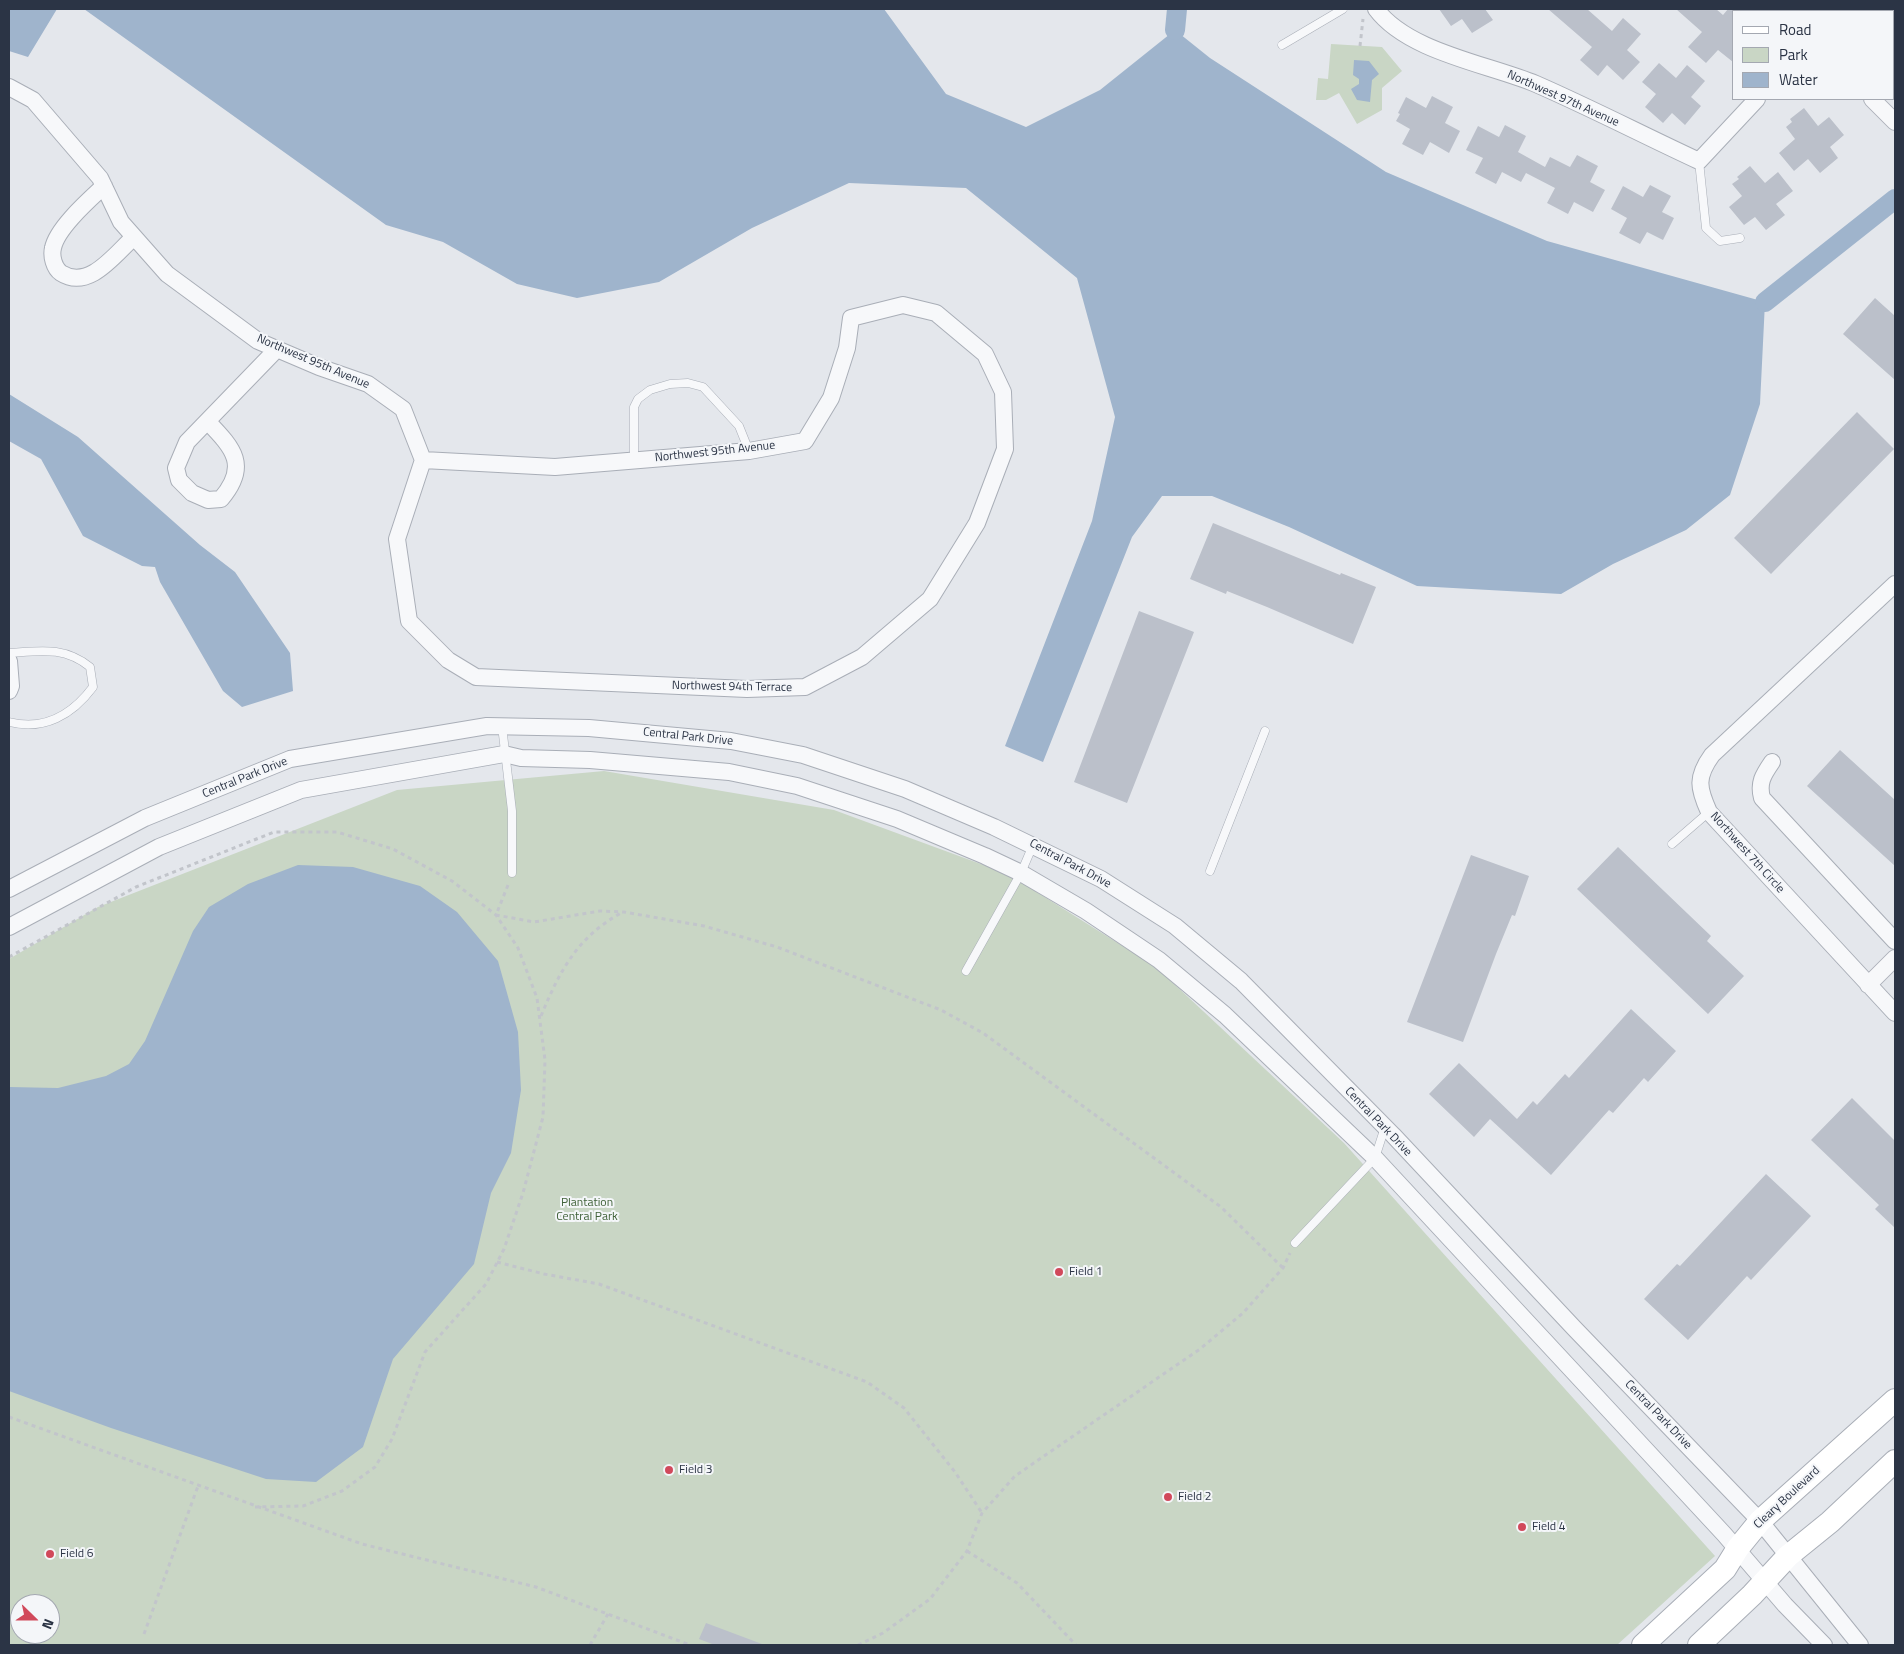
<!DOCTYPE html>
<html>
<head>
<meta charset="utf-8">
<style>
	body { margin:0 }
	#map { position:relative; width:1904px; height:1654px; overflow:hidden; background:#e4e7ec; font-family:"Titillium Web",sans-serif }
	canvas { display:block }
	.frame { position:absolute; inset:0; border:10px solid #2b3445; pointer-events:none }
	.legend { position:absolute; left:1732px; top:10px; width:162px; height:90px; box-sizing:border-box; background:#f4f6f9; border:1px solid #a4a8b1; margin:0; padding:6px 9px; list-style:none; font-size:15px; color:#2b3445 }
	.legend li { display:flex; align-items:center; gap:10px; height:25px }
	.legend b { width:25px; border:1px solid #a4a8b1 }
	.north { position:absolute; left:10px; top:1594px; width:50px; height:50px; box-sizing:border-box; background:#f4f6f9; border:1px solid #a4a8b1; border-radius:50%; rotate:112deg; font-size:14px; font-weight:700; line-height:20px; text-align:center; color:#2b3445 }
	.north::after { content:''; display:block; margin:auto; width:18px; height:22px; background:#d1495b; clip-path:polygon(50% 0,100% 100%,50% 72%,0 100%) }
</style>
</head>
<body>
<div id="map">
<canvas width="1904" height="1654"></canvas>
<div class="frame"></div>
<ul class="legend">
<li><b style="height:6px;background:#fff"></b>Road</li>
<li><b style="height:14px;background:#c9d6c5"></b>Park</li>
<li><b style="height:14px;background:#9fb4cc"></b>Water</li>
</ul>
<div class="north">N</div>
</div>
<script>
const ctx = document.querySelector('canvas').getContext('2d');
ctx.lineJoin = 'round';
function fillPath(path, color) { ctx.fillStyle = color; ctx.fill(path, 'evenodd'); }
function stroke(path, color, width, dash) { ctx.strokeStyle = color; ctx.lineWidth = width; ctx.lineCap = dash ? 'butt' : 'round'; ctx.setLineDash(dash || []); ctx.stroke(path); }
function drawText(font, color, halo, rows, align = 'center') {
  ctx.font = font + ' "Titillium Web",sans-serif'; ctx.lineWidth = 4; ctx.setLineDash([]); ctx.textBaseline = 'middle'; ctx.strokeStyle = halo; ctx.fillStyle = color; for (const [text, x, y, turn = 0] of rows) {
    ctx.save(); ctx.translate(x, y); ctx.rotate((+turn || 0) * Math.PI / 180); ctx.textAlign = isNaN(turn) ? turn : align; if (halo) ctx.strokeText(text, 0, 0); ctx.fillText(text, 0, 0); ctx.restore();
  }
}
const green = new Path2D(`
	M1331,44L1382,47L1402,71L1382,88V110L1357,124L1339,93L1326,100H1316L1318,78L1328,79Z
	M604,771L834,810L1008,874L1156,967L1344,1143L1715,1556L1617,1645H9V959L98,907L397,790ZM20,1604H50V1634H20Z`);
const water = new Path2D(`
	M9,9H57L28,57L9,51Z
	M84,9H884L946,94L1026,127L1100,90L1175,30L1210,58L1386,172L1547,241L1765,302L1760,404L1730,495L1686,530L1613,564L1561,594L1417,586L1289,527L1212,496H1162L1132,537L1043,762L1005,746L1092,521L1115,417L1077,278L966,188L849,183L752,228L659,282L577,298L517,284L443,242L386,225Z
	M1354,60L1369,61L1379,74L1372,80L1370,102L1357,100L1351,89L1359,84V79L1353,75Z
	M9,394L78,437L200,545L235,572L290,653L293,691L242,707L223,691L160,582L155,567L142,566L83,536L41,459L9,441Z
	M298,865L353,867L420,886L457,912L498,961L518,1032L521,1090L511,1153L491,1193L474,1264L393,1359L363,1447L316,1482L266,1479L111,1428L9,1391V1087L58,1088L106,1076L129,1064L145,1041L193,931L209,907L248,884Z`);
const canal = new Path2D(`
	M1175,30L1177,9
	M1765,302L1895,199`);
const building = new Path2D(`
	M1439,9H1485L1493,20L1472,33L1462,19L1451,26Z
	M1548,9H1587L1612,31L1623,18L1641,34L1627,50L1640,62L1623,80L1607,65L1598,76L1580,60L1592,47Z
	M1676,9H1716L1723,15L1728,9H1733V62L1718,50L1706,63L1688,47L1702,32Z
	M1659,63L1676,78L1687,65L1705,81L1691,97L1701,106L1685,125L1672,113L1663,123L1645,107L1656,94L1642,82Z
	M1432,96L1453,107L1445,123L1460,131L1449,153L1430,142L1423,155L1402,144L1410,129L1396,121L1400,114L1398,113L1406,97L1426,108Z
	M1804,108L1818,126L1829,117L1844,135L1830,147L1838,158L1820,173L1808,159L1794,171L1779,153L1795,139L1786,127L1792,122L1790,119Z
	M1505,125L1526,136L1518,152L1545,167L1550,157L1570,167L1577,155L1598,166L1590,182L1605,190L1593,212L1574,202L1568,214L1547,203L1555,188L1526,173L1521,182L1502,172L1496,184L1475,173L1483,158L1466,150L1478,126L1499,137Z
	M1750,166L1765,183L1778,172L1793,191L1776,204L1785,215L1766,230L1755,217L1744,225L1729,207L1742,196L1732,184L1739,179L1737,177Z
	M1650,185L1671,196L1662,212L1674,218L1663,240L1647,232L1640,244L1619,233L1627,218L1611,209L1623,186L1643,197Z
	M1875,298L1895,316V380L1843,334Z
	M1857,412L1894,449L1771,574L1734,538Z
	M1213,523L1340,575L1341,573L1376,587L1353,644L1267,607L1227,591L1226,594L1190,579Z
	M1139,611L1194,632L1127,803L1074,782Z
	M1840,750L1895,800V866L1807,786Z
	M1618,847L1711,936L1707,941L1744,976L1708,1014L1577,889Z
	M1471,855L1529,876L1515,916L1512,915L1496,954L1463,1042L1407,1022Z
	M1631,1009L1676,1051L1648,1082L1644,1078L1613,1113L1609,1110L1551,1175L1490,1119L1474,1137L1429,1094L1459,1063L1517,1119L1533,1101L1537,1105L1565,1074L1569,1078Z
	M1852,1098L1895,1141V1228L1875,1209L1879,1205L1811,1140Z
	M1766,1174L1811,1216L1751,1280L1747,1276L1688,1340L1644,1299L1677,1264L1680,1266Z
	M706,1623L762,1644L761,1645H715L699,1639Z`);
const path = new Path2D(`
	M1360,46L1363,19
	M508,885L496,915L534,922L600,911L624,912L704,926L777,947L941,1010L983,1033L1221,1207L1283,1268
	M9,957L136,887L274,832H337L393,849L452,881L496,915L518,948L537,998L545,1060L543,1117L523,1193L504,1249L486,1284L425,1352L392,1439L375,1467L342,1491L303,1506L255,1507
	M541,1016C560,970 578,936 623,912
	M497,1262L544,1274L599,1284L867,1382L904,1408L955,1472L982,1513
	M9,1417L362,1544L536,1587L690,1645
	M967,1551L1017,1583L1076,1645
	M144,1634L198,1486
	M590,1645L608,1614
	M858,1645L883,1633L930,1599L967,1551L982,1513L1015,1476L1200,1349L1243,1313L1283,1268L1290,1253`);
const lane = new Path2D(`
	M1282,45L1343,9
	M1699,161L1706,228L1720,241L1740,238
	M634,461V407L638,399L650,390L670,384L688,383L703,387L739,426L749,451
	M9,653C40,651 64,646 90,667L93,687C72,715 44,731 9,722
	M502,726L512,811V873
	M1672,844L1709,812
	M1210,871L1265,731
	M966,971L1021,873L1033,845
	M1295,1243L1375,1158L1385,1127`);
const street = new Path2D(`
	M1376,9C1408,52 1488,64 1536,84C1591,108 1645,136 1699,161L1757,99
	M1785,9L1787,11
	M9,87L33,100L100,178L121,222L167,274L258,341L319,367L368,384L403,409L423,460L555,467L749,451L805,441L831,398L847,348L851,318L903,305L936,313L985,354L1003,392L1005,449L977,523L930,599L862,657L805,687L747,689L476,677L448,660L409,621L397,539L423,460
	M1872,99L1895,122
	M104,186C89,200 57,228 53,248C51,256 54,268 61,273C89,291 115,254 134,237
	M208,422C234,449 249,466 221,499L208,500L192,493L179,480L176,468L187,442L277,349
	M1895,584L1712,755C1696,777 1698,788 1709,812L1895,1013
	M9,661L11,686L9,691
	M1772,762C1763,775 1758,783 1762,798L1895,941
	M9,889L145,818L290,759L487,726L589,728L731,741L803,755L905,789L994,827L1101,879L1175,926L1241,981L1393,1135L1574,1328L1760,1521L1860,1645
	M9,927L159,847L301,790L504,754L521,758L590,760L729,772L797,786L897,819L985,856L1021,873L1086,911L1159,960L1225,1015L1375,1158L1724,1534L1785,1605L1824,1645
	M1868,985L1895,958`);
const secondary = new Path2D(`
	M1643,1645L1725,1569L1738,1548L1760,1521L1895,1400
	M1699,1645L1752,1595L1788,1556L1830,1522L1895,1461`);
const markers = [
	[1059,1272,5,"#d1495b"],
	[669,1470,5,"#d1495b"],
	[1168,1497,5,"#d1495b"],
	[1522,1527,5,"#d1495b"],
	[50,1554,5,"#d1495b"]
];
const streetNames = [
	["Northwest 97th Avenue",1563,99,24],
	["Northwest 95th Avenue",313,362,23],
	["Northwest 95th Avenue",715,452,-6],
	["Northwest 94th Terrace",732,687,1],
	["Central Park Drive",688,737,6],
	["Central Park Drive",245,778,-22],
	["Northwest 7th Circle",1747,853,48],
	["Central Park Drive",1070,864,28],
	["Central Park Drive",1378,1122,46],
	["Central Park Drive",1658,1415,46],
	["Cleary Boulevard",1787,1498,-43]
];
const parkNames = [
	["Plantation",587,1203],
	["Central Park",587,1217]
];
const poiNames = [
	["Field 1",1069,1272],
	["Field 3",679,1470],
	["Field 2",1178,1497],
	["Field 4",1532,1527],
	["Field 6",60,1554]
];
fillPath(green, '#c9d6c5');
fillPath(water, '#9fb4cc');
stroke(canal, '#9fb4cc', 20);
fillPath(building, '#bbc0ca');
stroke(lane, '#a9aeb7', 9);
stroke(street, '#a9aeb7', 18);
stroke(secondary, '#a9aeb7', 24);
stroke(path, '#c2c5cb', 3, [4, 4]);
stroke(lane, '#f7f8fa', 8);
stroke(street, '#f7f8fa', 16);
stroke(secondary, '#fff', 22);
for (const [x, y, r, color] of markers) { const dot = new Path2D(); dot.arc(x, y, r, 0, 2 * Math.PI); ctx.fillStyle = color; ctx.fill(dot); stroke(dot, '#f4f6f9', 2); }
drawText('12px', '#2b3445', '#f4f6f9', streetNames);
drawText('12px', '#3f6138', '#f4f6f9', parkNames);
drawText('12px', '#2b3445', '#f4f6f9', poiNames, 'left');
</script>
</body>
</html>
